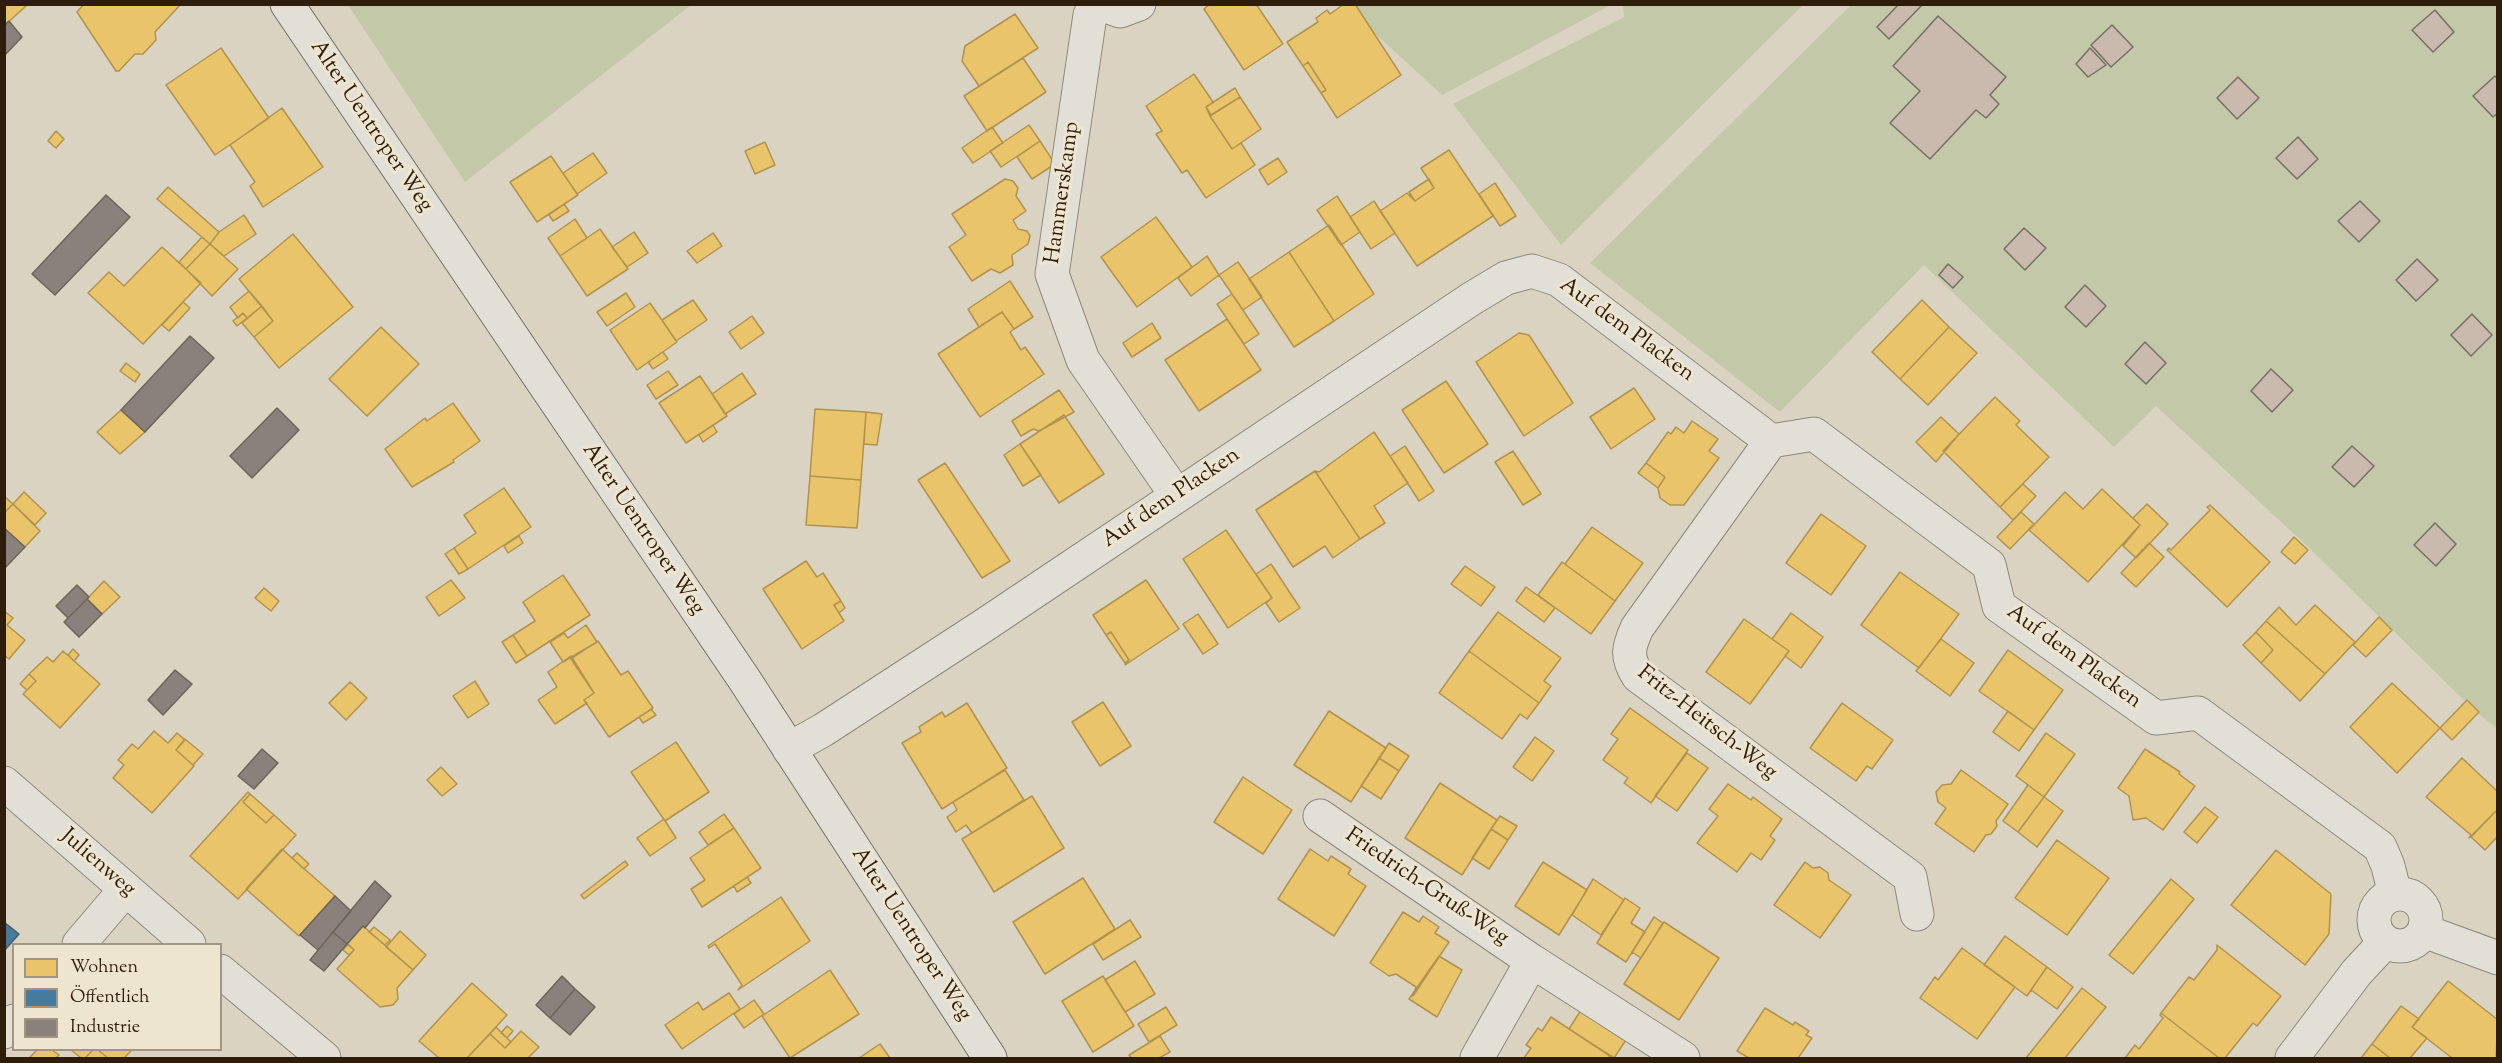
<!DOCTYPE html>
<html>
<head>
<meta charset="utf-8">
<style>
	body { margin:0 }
	#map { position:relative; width:2502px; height:1063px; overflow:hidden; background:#dad3c2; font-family:"Sorts Mill Goudy",serif }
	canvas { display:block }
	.frame { position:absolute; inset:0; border:6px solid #2f1d0c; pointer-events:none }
	.legend { position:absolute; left:12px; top:943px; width:210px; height:108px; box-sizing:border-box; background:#eee5d0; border:2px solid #a29582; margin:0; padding:8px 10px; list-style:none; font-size:18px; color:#2f1d0c }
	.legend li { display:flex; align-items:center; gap:12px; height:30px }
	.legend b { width:30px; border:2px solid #a29582 }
</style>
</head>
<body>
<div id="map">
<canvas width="2502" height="1063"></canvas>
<div class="frame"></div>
<ul class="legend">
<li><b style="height:16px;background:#e9c46a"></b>Wohnen</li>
<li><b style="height:16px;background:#457b9d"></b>Öffentlich</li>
<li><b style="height:16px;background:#8a817c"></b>Industrie</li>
</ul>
</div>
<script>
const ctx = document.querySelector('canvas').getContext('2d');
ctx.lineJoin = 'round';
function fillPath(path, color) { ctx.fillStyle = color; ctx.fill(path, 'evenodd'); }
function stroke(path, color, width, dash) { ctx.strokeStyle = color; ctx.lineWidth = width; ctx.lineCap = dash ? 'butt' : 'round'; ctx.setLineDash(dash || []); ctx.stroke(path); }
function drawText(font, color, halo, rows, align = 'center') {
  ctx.font = font + ' "Sorts Mill Goudy",serif'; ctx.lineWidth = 6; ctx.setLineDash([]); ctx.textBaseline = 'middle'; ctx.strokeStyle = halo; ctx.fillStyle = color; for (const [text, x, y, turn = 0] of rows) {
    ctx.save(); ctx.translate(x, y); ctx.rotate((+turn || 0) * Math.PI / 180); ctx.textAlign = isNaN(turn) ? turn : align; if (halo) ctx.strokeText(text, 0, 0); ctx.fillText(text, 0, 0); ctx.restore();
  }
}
const green = new Path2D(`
	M348,5H691L465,182Z
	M1344,5H1611L1442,95Z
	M1623,5H1803L1561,245L1453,104L1624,17Z
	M1851,5H2497V728L2477,713L2305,544L2156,406L2114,447L1924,265L1780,412L1590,263Z`);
const homes = new Path2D(`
	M4,4H25L26,6L4,26Z
	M84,4H181L155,32L156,40L143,54H135L119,71H116L77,12Z
	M1210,4H1256L1283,44L1244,70L1204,9Z
	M1344,4H1355L1401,75L1337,118L1321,93L1326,90L1308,62L1303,66L1287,42L1318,22L1316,18L1327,10L1330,14Z
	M1015,14L1038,48L979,86L962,61L965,46Z
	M221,48L269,118L215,155L166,85Z
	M1023,58L1046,92L987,131L964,96Z
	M1308,62L1326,90L1321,93L1303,66Z
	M1194,74L1213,102L1206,107L1210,116L1232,149L1241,143L1255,165L1206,198L1187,170L1182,173L1156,134L1162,131L1146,106Z
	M1235,88L1240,97L1211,115L1206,107Z
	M1240,97L1261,129L1232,149L1210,116Z
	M282,108L323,167L263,207L250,186L255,182L230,145Z
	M1029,125L1040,141L1001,167L990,151Z
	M992,127L1003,143L973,163L962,148Z
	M56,131L64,139L56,148L48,141Z
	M1040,141L1055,164L1032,179L1017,157Z
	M765,142L775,165L755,174L745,151Z
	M1449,150L1493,216L1417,266L1380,211L1407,193L1415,201L1434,188L1421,168Z
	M593,153L607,173L577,194L563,173Z
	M551,156L578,195L537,222L510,182Z
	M1278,158L1287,172L1268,185L1259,170Z
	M1005,179L1013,181L1018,188L1016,196L1026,211L1013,220L1018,229L1027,231L1030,236L1028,244L1012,255L1013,265L1000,273L991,269L972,281L949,247L966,235L952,214Z
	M1429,179L1434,188L1415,201L1409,192Z
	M1495,183L1516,216L1500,226L1479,194Z
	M168,187L219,232L210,244L157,199Z
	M1337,196L1360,232L1341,245L1317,210Z
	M1374,201L1395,233L1371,249L1350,217Z
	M564,204L569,211L553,221L549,215Z
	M244,215L256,234L224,256L210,244L219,232Z
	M1156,217L1192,267L1137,307L1101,257Z
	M575,219L587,238L560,256L548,238Z
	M1329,225L1374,294L1334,321L1289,252Z
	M600,229L628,269L587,296L560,256Z
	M634,232L648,253L627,267L612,247Z
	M713,233L722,246L697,263L687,251Z
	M293,234L353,307L279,368L254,337L273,321L239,279Z
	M202,237L210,244L186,269L179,262Z
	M210,244L238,269L212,296L186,269Z
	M162,247L201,283L143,344L88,293L109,272L124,286Z
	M1289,252L1334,321L1294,347L1249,279Z
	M1207,256L1219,275L1191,296L1178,278Z
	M1238,262L1262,297L1243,310L1219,275Z
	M1010,281L1033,317L1014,329L1002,312L979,327L968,309Z
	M249,291L262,306L247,318L243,313L238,318L230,307Z
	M626,293L635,307L607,326L597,312Z
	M1232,294L1259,334L1244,344L1217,304Z
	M693,300L707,320L676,341L662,320Z
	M1922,300L1949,327L1900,379L1872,352Z
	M183,302L190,308L169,331L162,325Z
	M650,303L677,342L637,370L610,330Z
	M262,306L273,321L254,337L242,323Z
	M1002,312L1014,329L1010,332L1021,350L1025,347L1044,374L980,417L938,354Z
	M243,313L247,318L237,326L233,321Z
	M752,316L764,333L741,349L729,332Z
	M1227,319L1261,370L1199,411L1165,360Z
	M1152,323L1161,338L1132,357L1123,343Z
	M381,327L419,364L367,416L329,379Z
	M1949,327L1977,353L1928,405L1900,379Z
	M1519,333L1529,335L1573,403L1524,436L1476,362Z
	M663,352L668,359L653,369L648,362Z
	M126,363L140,374L135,382L120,371Z
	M668,371L678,385L656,399L647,385Z
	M742,373L756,394L725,414L712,394Z
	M700,376L727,416L686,443L659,403Z
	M1446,381L1488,444L1444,473L1402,410Z
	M1634,388L1655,419L1611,449L1590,417Z
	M1059,390L1074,412L1039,431L1033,429L1021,436L1012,421Z
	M1995,397L2020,421L2016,425L2049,457L2000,507L1943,451Z
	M453,403L480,441L453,460L454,462L412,487L385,449L425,418L427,421Z
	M815,409L866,412L861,480L810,476Z
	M121,410L145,432L120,454L97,432Z
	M866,412L882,414L877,445L864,444Z
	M1064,415L1104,474L1059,503L1020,444Z
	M1941,417L1959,434L1936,462L1916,442Z
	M1692,421L1718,439L1709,451L1719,458L1684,505H1670L1660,498L1658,488L1665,477L1646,463L1668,432L1671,434L1676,427L1684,433Z
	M713,425L717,432L703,442L699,435Z
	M1374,432L1408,483L1374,506L1385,523L1360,539L1315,471L1319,472Z
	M1020,444L1041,475L1023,486L1004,455Z
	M1405,446L1434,491L1419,501L1390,456Z
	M1513,451L1541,494L1523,505L1495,462Z
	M945,463L1010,561L982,578L918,480Z
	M1646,463L1665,477L1658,488L1638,473Z
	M1315,471L1360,539L1333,558L1325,546L1293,567L1256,510Z
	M810,476L861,480L857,528L806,525Z
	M2023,484L2036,496L2013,520L2000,507Z
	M504,488L531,527L468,569L454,548L476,533L464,515Z
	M2102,489L2140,525L2088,582L2029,530L2065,492L2083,509Z
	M24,492L46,513L35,525L13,504Z
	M4,496L13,504L4,513Z
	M13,504L40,531L25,547L4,528V513Z
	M2147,504L2168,524L2136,558L2123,546L2140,525L2133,518Z
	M2210,505L2270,562L2227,607L2167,550L2169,548L2171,550L2210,510L2207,507Z
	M2021,512L2034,524L2010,549L1997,537Z
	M1821,514L1866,546L1831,595L1786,563Z
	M1592,527L1643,563L1615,601L1562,562L1565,564Z
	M1226,530L1272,598L1228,628L1183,559Z
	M519,536L523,543L508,553L504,546Z
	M2294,537L2308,550L2295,564L2281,552Z
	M2149,543L2164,557L2136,587L2121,573Z
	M454,548L468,569L459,574L445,554Z
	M806,561L817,577L823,573L841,601L834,605L844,621L802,649L763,589Z
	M1562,562L1615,601L1591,634L1538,595Z
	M1271,564L1300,608L1279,622L1266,603L1272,598L1256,574Z
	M1465,566L1495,587L1481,606L1451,584Z
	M1900,572L1959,614L1919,668L1861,625Z
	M563,575L590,615L527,656L513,635L535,621L523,602Z
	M451,580L465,598L439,616L426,597Z
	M1146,580L1179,629L1125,665L1129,660L1111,632L1106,635L1093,615Z
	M104,581L120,597L102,614L87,599Z
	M1526,587L1555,608L1544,622L1516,601Z
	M264,588L279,601L271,611L255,598Z
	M841,601L845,608L839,613L834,605Z
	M2315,605L2355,642L2325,674L2266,621L2279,607L2296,625Z
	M4,611L13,618L7,625L25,640L9,659L4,655Z
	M1498,612L1561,658L1544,681L1551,686L1539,703L1469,651Z
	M1791,613L1823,637L1801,668L1785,656L1789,651L1772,639Z
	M1198,614L1218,644L1203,654L1183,624Z
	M2379,617L2392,630L2366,657L2353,645Z
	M1744,619L1789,651L1750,704L1706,672Z
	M2266,621L2325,674L2300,701L2261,663L2273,650L2256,632Z
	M586,625L597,642L563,662L550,642L564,633L568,638Z
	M1111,632L1129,660L1125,663L1106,635Z
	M2256,632L2273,650L2261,663L2243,645Z
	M513,635L527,656L516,663L502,642Z
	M1941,639L1974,663L1950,696L1916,671Z
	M598,641L621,675L628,671L653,708L609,737L584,700L594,693L571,659Z
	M73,649L79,655L74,661L68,655Z
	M2008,650L2063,690L2034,730L1979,691Z
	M63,651L100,684L60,728L23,694L36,681L29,674L47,657L53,662Z
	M1469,651L1539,703L1527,719L1520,714L1502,739L1439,693Z
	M571,656L594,693L584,700L587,703L555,724L538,700L557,687L548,672Z
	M29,674L36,681L27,690L20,684Z
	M475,681L489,704L468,718L453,696Z
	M350,682L367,698L346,720L329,703Z
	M2392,683L2440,728L2397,773L2350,727Z
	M2467,700L2479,712L2452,740L2440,728Z
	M1103,702L1131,746L1100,766L1072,722Z
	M967,703L1007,768L942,809L902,743L921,732L919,727L942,712L945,717Z
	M1842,703L1893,740L1872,769L1867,766L1856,781L1810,748Z
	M1630,708L1688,750L1651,803L1624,783L1628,778L1603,760L1618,739L1611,734Z
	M651,709L656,715L643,723L639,717Z
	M1329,711L1386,748L1351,802L1294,765Z
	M2008,711L2034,730L2019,751L1993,732Z
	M154,731L168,743L177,733L185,740L176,750L194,766L152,813L113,778L124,765L118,760L132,744L138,749Z
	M2046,733L2075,754L2044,797L2016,776Z
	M1535,737L1554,751L1532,781L1513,767Z
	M185,739L203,754L193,765L176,750Z
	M676,742L709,792L665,821L631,772Z
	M1389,743L1409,756L1399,771L1379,758Z
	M2145,749L2180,772L2179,774L2195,786L2163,830L2146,818L2133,820L2129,796L2118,788Z
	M1687,753L1708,768L1677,811L1655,796Z
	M1379,758L1399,771L1381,799L1361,786Z
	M2462,758L2498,792V809L2469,838L2471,835L2426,797Z
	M441,767L457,784L442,796L427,780Z
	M1005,770L1024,800L972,833L966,825L956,832L947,817L957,810L953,802Z
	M1961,770L2008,804L1996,821L1997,826L1991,834L1986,835L1974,852L1935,824L1946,808L1938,802L1936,792L1942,785L1951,784Z
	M1243,777L1292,810L1263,854L1214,822Z
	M1440,783L1497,820L1462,875L1405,838Z
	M1728,784L1751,800L1753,797L1782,819L1770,836L1775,840L1761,860L1751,853L1737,872L1697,843L1718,816L1709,809Z
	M2028,785L2044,797L2018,832L2003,821Z
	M248,792L250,794L243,802L266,823L274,815L296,835L238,899L190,856Z
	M250,794L274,815L266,823L243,802Z
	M1032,796L1064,848L994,892L962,839Z
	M2044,797L2063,811L2037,847L2018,832Z
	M2205,807L2218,817L2197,843L2184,832Z
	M2498,809V836L2485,850L2471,837Z
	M724,814L734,828L708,845L699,832Z
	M1500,816L1517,826L1508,840L1491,829Z
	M664,819L676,838L650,856L637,838Z
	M734,828L761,868L702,907L691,889L705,880L690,858Z
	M1491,829L1508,840L1489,869L1472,858Z
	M2057,840L2109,878L2067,935L2015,898Z
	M282,849L335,896L299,936L246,889Z
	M1310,849L1328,861L1331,856L1351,869L1348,874L1366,886L1334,936L1278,899Z
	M2276,850L2331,894L2329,934L2305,965L2231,905Z
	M297,853L309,864L304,869L292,858Z
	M625,861L628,865L584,899L581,895Z
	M1543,862L1587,890L1559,935L1515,906Z
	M1805,862L1813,868L1820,867L1828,873L1829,880L1851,895L1820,938L1774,905Z
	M747,877L751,883L737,892L734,886Z
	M1083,878L1115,929L1045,974L1013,922Z
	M1593,879L1624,900L1601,935L1572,915Z
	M2171,879L2194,899L2133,974L2109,955Z
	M781,897L810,941L738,990L742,985L715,944L709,948L708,946Z
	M1625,898L1640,908L1631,923L1645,932L1626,962L1597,943Z
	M1403,912L1419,922L1423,916L1439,927L1435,933L1449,942L1413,996L1416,987L1396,974L1389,976L1370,963Z
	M1654,917L1663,923L1641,958L1632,952Z
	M1130,920L1141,937L1103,960L1093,944Z
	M1664,922L1719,958L1679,1020L1624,984Z
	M363,926L413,970L397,988L398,999L393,1005L380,1007L337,969L354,950L347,944Z
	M374,927L390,940L385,945L369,932Z
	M400,931L426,955L413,970L386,947Z
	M2005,936L2047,967L2027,996L1984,965Z
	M348,944L354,950L349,955L343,950Z
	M2217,945L2281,996L2257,1026L2253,1023L2225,1058H2219L2161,1013L2189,977L2194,980L2217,950Z
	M1962,948L2015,987L1977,1039L1920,998L1935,977L1938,980Z
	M1439,956L1462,970L1437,1017L1409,999Z
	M1135,961L1155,994L1125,1012L1105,980Z
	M2047,967L2073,987L2057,1009L2031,990Z
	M830,970L859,1014L790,1058L762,1016Z
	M1103,976L1134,1026L1093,1052L1062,1001Z
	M2448,981L2498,1020L2496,1058H2452L2412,1027Z
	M472,983L507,1015L467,1058H439L419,1041Z
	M2082,988L2106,1007L2065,1058H2026Z
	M729,993L740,1009L682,1049L665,1025L698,1002L703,1010Z
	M754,1000L764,1014L744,1028L734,1014Z
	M2401,1006L2419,1019L2412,1027L2427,1038L2410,1058H2390L2372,1044Z
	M1166,1007L1177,1025L1149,1042L1138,1024Z
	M1765,1008L1793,1025L1795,1022L1809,1031L1806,1035L1812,1038L1798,1058H1749L1737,1051Z
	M1581,1010L1626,1040L1614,1058L1569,1029Z
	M2161,1013L2219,1058H2125L2135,1045L2139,1049L2163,1018L2160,1015Z
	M1551,1017L1610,1056L1608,1058H1524L1531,1048L1526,1045L1538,1028L1542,1031Z
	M507,1026L513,1031L507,1038L501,1033Z
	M496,1027L511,1042L505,1048L490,1034Z
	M521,1031L539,1047L528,1058H467L490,1034L505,1048Z
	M1160,1036L1170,1052L1159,1058H1131L1129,1055Z
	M880,1044L890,1058H859Z
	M2372,1044L2390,1058H2361Z
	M37,1050H52L59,1055L56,1058H29Z
	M71,1050H93L85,1058H81Z
	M93,1050H98L108,1058H85Z
	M98,1050H132L124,1058H108Z`);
const public = new Path2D(`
	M4,922L19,934L4,951Z`);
const industry = new Path2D(`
	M9,21L22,37L4,56V26Z
	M106,195L130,217L55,295L32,274Z
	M190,336L214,358L145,432L121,410Z
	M277,408L299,430L252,478L230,456Z
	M4,528L25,547L4,569Z
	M77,585L89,597L68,618L56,606Z
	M87,599L102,614L79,637L64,622Z
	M175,670L192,684L163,715L148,700Z
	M262,749L278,763L254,789L238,776Z
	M375,881L391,896L365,928L363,926L347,944L333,932Z
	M335,896L351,911L318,950L300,935Z
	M333,932L347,944L324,971L310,960Z
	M562,976L575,989L550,1018L536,1005Z
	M575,989L595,1007L570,1035L550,1018Z`);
const building = new Path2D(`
	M1899,4H1923L1889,39L1877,27Z
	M2435,10L2454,32L2433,52L2412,30Z
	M1938,16L2006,77L1990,95L1999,104L1986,118L1976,110L1930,159L1890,123L1920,91L1893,66Z
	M2112,25L2133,47L2111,67L2091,45Z
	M2090,48L2106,65L2088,77L2076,64Z
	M2495,76L2498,79V113L2493,117L2473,96Z
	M2238,77L2259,98L2237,119L2217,98Z
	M2298,137L2318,159L2297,179L2276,158Z
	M2360,201L2380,221L2359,242L2338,221Z
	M2024,228L2046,248L2025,270L2004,249Z
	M2417,259L2438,280L2416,301L2396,280Z
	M1948,264L1963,277L1953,288L1939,275Z
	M2085,285L2106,306L2086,327L2065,307Z
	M2472,314L2492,335L2471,356L2451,335Z
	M2145,342L2166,363L2146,384L2125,364Z
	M2271,369L2293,390L2272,412L2251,391Z
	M2352,446L2374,466L2354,487L2332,467Z
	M2435,523L2456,544L2436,566L2414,545Z`);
const street = new Path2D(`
	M1100,4L1120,11L1139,4
	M1101,6L1090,15L1052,274L1083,360L1177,496
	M1771,441L1637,628C1628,648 1626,657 1638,676L1910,877L1917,914
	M789,749L823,730L983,626L1471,299L1506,278L1532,271L1559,280L1771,441L1814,434L1989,565L1999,606L2156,718L2198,713L2380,847L2388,866L2395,894
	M4,783L189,944
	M1320,816L1532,961L1683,1058
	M2374 920a26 26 0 1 1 52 0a26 26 0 1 1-52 0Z
	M2424,931L2498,958
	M79,944L125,890
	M220,971L324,1058
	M4,1032L14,1021
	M1477,1058L1532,961
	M2292,1058L2357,972L2385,942`);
const secondary = new Path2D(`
	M287,4L744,679L990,1058`);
const streetNames = [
	["Alter Uentroper Weg",370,127,56],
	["Hammerskamp",1064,193,-82],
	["Auf dem Placken",1626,331,36],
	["Auf dem Placken",1172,499,-34],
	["Alter Uentroper Weg",642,530,56],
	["Auf dem Placken",2073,658,36],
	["Fritz-Heitsch-Weg",1706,724,38],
	["Julienweg",97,864,41],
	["Friedrich-Gruß-Weg",1426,888,34],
	["Alter Uentroper Weg",910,935,57]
];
fillPath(green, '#c3c8a8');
fillPath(homes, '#e9c46a');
stroke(homes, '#b1924e', 1.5);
fillPath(public, '#457b9d');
stroke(public, '#3e5f72', 1.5);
fillPath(industry, '#8a817c');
stroke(industry, '#6f635a', 1.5);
fillPath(building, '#cab9ad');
stroke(building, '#766f64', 1.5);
stroke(street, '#8e887c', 35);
stroke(secondary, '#766f64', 35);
stroke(street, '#e2dfd6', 33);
stroke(secondary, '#e2dfd6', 33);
drawText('22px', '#2f1d0c', '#eee5d0', streetNames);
</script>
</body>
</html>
